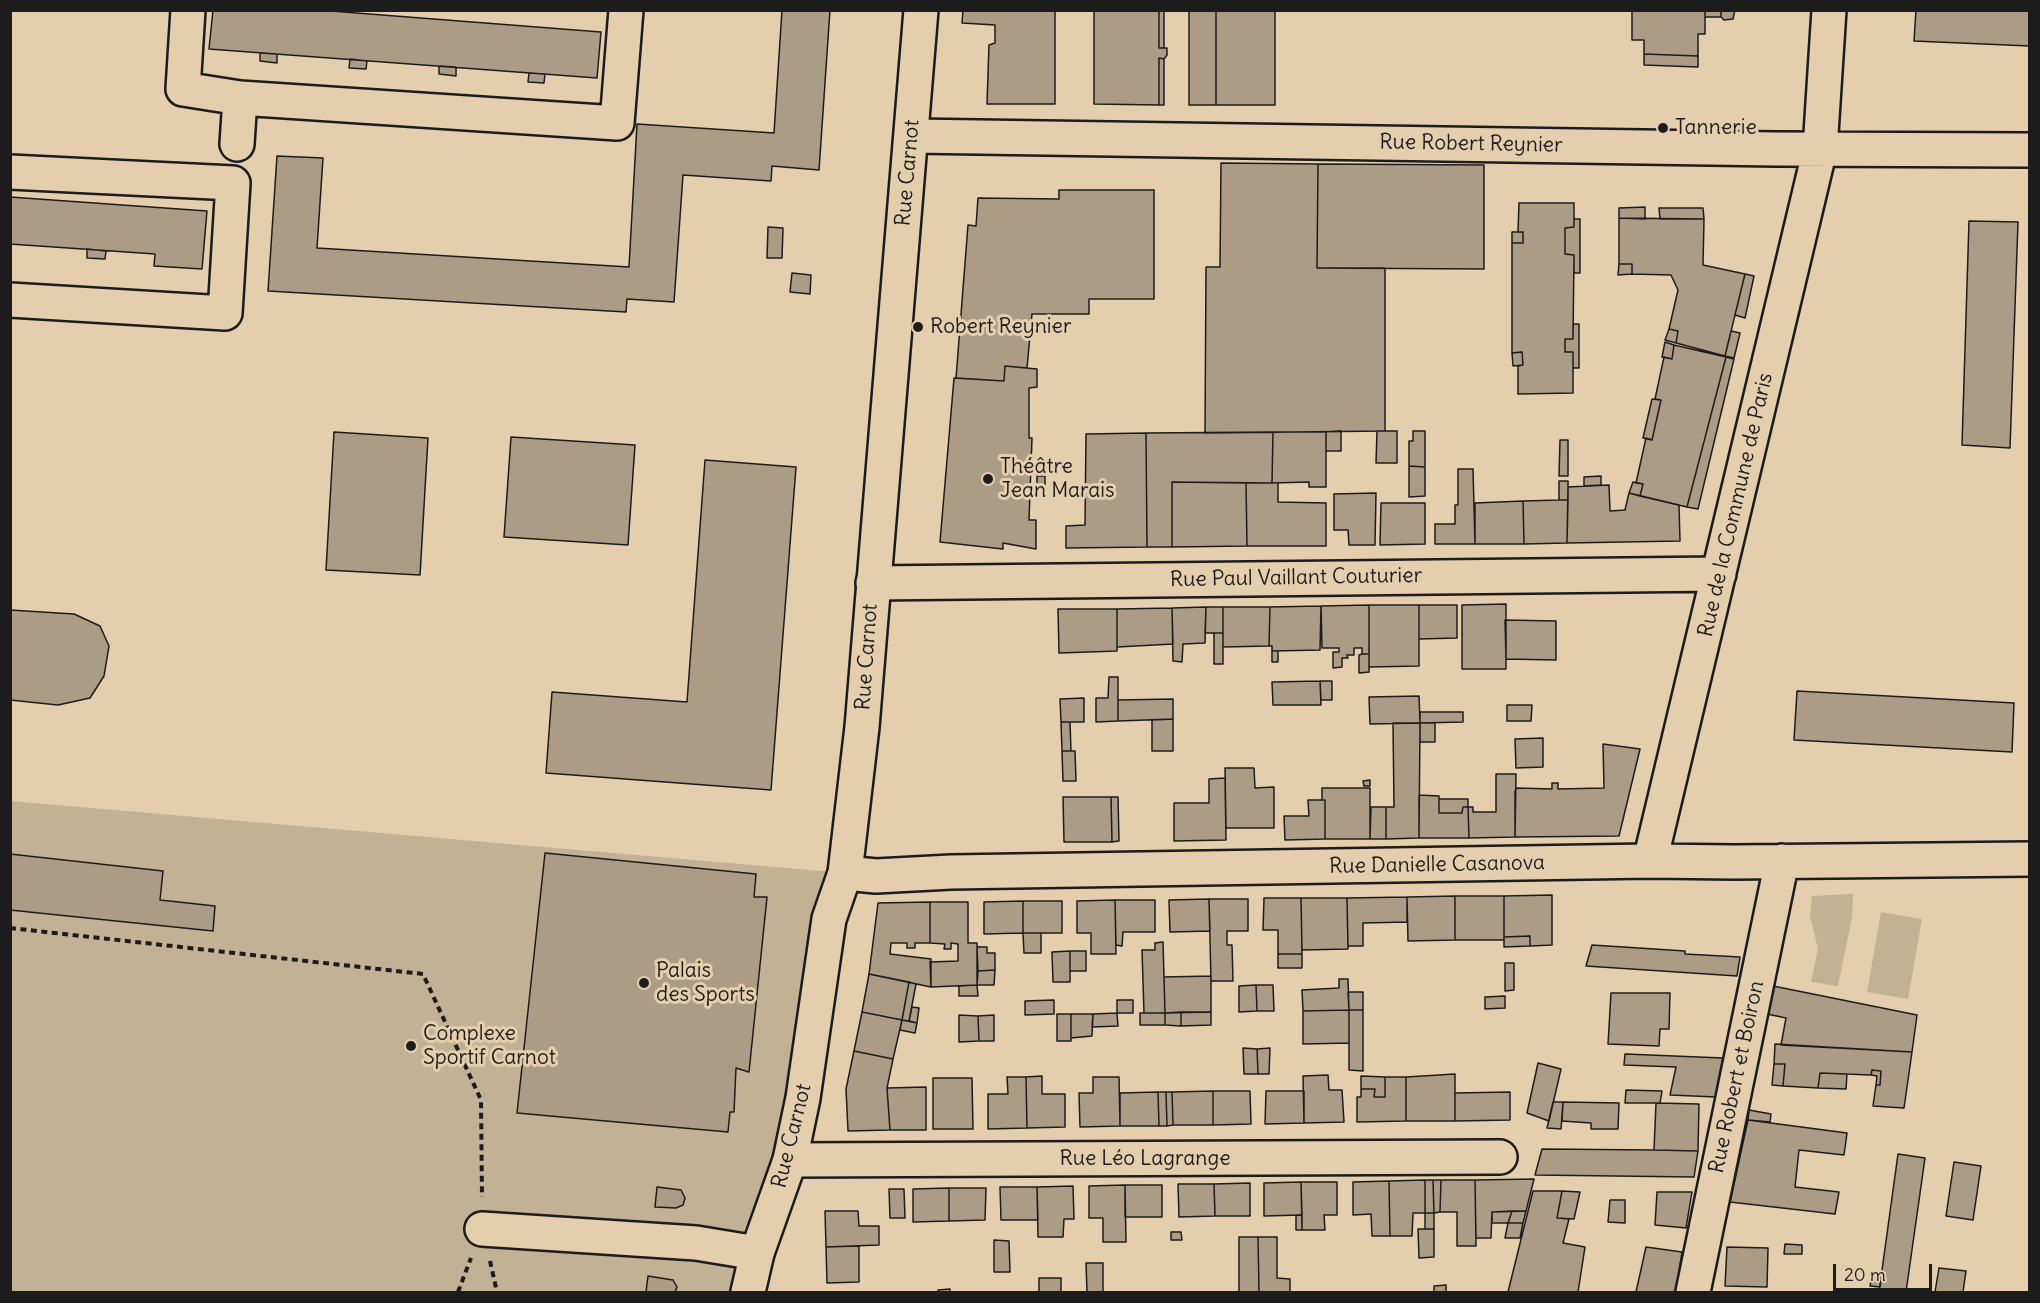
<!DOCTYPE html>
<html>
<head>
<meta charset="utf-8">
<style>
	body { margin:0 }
	#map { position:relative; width:2040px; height:1303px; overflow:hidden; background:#e4cead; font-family:Delius,sans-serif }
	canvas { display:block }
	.frame { position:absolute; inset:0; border:12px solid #1c1c1c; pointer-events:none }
	.scale { position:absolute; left:1833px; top:1264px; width:99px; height:27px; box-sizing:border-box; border:3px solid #1c1c1c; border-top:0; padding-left:8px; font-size:18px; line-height:21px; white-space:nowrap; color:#1c1c1c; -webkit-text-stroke:4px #e4cead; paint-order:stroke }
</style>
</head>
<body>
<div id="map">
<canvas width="2040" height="1303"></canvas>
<div class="frame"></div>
<div class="scale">20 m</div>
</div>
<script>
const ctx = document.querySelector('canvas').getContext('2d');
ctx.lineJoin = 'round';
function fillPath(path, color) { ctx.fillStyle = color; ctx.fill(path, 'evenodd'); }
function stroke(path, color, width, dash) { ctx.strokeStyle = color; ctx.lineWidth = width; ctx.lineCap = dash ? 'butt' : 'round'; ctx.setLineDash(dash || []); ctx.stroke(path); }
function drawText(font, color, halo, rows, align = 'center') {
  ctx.font = font + ' Delius,sans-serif'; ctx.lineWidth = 6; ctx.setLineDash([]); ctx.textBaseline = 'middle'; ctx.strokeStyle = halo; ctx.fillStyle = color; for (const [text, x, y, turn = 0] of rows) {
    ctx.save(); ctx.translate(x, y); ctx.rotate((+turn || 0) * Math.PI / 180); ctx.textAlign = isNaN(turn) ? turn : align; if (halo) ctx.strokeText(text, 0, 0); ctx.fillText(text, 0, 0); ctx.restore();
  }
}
const green = new Path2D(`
	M10,801L845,873L748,1292H11Z
	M1853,894L1852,917L1838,986L1811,982L1818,949L1810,916L1812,896Z
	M1881,912L1922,919L1908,999L1867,992Z`);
const building = new Path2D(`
	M213,10H318L601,32L597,78L209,49Z
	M782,10H830L819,170L772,166L771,181L683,175L674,302L627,299L626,312L268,291L277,156L323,158L317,248L629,267L637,124L774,133Z
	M963,10H1055V104H987L989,45L995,43V25L962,23Z
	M1094,10H1159V48H1167V55L1164,59L1159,58V105L1094,104Z
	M1159,10H1164V48H1159Z
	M1189,10H1216V105H1189Z
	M1216,10H1275V105H1216Z
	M1632,10H1705V34H1698V56L1644,54V40H1632Z
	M1705,10H1721V17H1705Z
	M1721,10H1735L1733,19L1724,20L1721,17Z
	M1916,10H2030V46L1914,41Z
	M260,53L277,54V63L260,61Z
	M1644,54L1698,56V67L1644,65Z
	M1159,58L1164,59V105H1159Z
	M350,59L367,61L366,69L349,68Z
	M439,66L456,67V76L439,74Z
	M529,73L545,74L544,83L528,82Z
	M1221,163L1318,164L1317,268H1385V431L1205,433L1206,267H1220Z
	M1318,164L1484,165V269L1317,268Z
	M1059,190H1154V299H1089V314H1032L1027,368L1005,366L1004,381L956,378L968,225L976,226L978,198L1059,199Z
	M10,197L207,211L202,269L154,266L155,254L10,244Z
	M1519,203H1574V227L1565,228V254L1574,255L1573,339H1565V352H1573V393L1518,394V366L1523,365L1522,352L1512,353V243H1523V232H1518Z
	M1645,207V219L1619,218V208Z
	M1659,208H1703L1704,219H1660Z
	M1619,218L1704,219L1703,265L1745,274L1725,356L1676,343L1678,331L1669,329L1678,290L1671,275L1632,274V264H1619Z
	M1574,219H1580V273H1574V255L1565,254V228L1574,227Z
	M1969,221L2018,222L2010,448L1962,445Z
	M768,227L783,228L782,258H767Z
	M1512,232H1523V243H1512Z
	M87,249L106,251L105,259L87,258Z
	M1619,264H1632V274L1618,275Z
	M792,273L811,275L810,294L790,292Z
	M1745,274L1754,276L1745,318L1735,315Z
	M1573,324H1579V368H1573V352H1565V339H1573Z
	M1669,329L1678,331L1676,343L1665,340Z
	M1731,331L1740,333L1734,358L1725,356Z
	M1665,342L1674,345L1672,359L1662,357Z
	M1674,345L1726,357L1687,507L1640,496L1643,484L1636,483L1646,438L1652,440L1661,400L1655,399L1664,357L1672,359Z
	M1522,352L1523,365L1513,366L1512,353Z
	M1726,357L1734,359L1698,509L1687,507Z
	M1005,366L1037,369V387L1029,388V438H1032L1029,520H1036V549L1003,543V549L940,542L954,378L1004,381Z
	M1652,399L1661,400L1652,440L1643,438Z
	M1341,431V451H1326V432Z
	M1377,431H1397V463H1376Z
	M1413,431H1425V467L1409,466V441H1413Z
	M334,432L428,438L420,575L326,570Z
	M1273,432L1272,483L1172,482V547H1147L1146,433Z
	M1273,432H1326V487H1309V482L1272,483Z
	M1146,433L1147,547L1066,548V526L1085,525L1086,434Z
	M511,437L635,445L628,545L504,537Z
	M1560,440H1568V476H1559Z
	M705,460L796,467L771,790L546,773L552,692L687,702Z
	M1409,466L1425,467V496L1409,497Z
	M1458,469H1473L1475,544H1435V524H1455V505H1458Z
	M1037,476H1045V488H1037Z
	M1601,476V485L1584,486V477Z
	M1559,481H1568V500H1559Z
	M1172,482L1246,483L1247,546L1172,547Z
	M1633,482L1643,484L1640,496L1629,493Z
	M1246,483H1278V502L1326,503V546H1247Z
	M1609,485L1610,511L1625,510L1629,493L1679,505L1680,541L1567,543L1568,487Z
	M1376,493L1375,545H1349L1348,530H1334V494Z
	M1559,500H1568L1567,543L1524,544L1523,501Z
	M1523,501L1524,544H1475V503Z
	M1381,503H1425V544L1380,545Z
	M1506,604V669H1462V605Z
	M1369,605H1419V666L1369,667Z
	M1369,605V654H1362V648H1354V655H1347L1348,658H1342V667L1333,668V652H1339V648H1322L1321,606Z
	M1419,605H1457V638L1419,639Z
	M1321,606L1320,650L1272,651V646H1269L1270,607Z
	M1206,607H1223V633H1205Z
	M1206,607L1205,643L1183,644L1182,662L1173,661L1172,608Z
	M1223,607H1270L1269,646L1223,647Z
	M1172,608L1173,644L1117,647V609Z
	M1058,609H1117V651L1059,653Z
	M10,610L74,614L100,626L109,646L104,676L90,698L58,705L10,700Z
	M1505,620L1556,621V660L1506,659Z
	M1214,633H1223V664H1214Z
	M1272,651H1278V662H1272Z
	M1362,654H1369V672L1359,673V655Z
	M1109,677H1118V721L1096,722V698H1108Z
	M1320,681L1321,705H1273L1272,682Z
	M1320,681H1332V700H1321Z
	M1797,691L2014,703L2012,752L1794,740Z
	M1419,696L1420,723L1370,724L1369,697Z
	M1084,698V722H1061L1060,699Z
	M1173,699V719L1118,721V700Z
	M1507,705H1532L1531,721H1507Z
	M1420,712H1463V722L1420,723Z
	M1173,719V751H1152V720Z
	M1061,722H1070L1071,751H1062Z
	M1393,723H1420L1419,838L1386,839V807H1394Z
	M1420,723H1435V742H1420Z
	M1543,738V767L1516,768L1515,739Z
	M1603,744L1640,749L1619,836L1515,837V791L1517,788L1552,789V783H1558V789L1604,788Z
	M1062,751H1075L1076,781H1063Z
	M1225,768H1254L1255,788L1274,787V828H1226Z
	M1496,774H1516L1515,837L1469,838L1468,807H1473V812H1496Z
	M1225,778L1226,840L1174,841V803H1209V779Z
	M1370,780V786H1364L1363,781Z
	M1322,788H1370V839H1325V800H1322Z
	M1419,795L1439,796V813H1462L1463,807H1468L1469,838H1419Z
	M1063,797H1111L1112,842H1064Z
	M1111,797H1118L1119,841L1112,842Z
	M1439,799H1468V807H1463L1462,813H1439Z
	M1308,800H1325V839L1285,840L1284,816H1309Z
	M1371,807H1386V839H1370Z
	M545,853L756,874L754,897H767L749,1072L736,1068L734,1112H730L728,1132L517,1113Z
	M10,854L163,871L160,900L215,906L213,931L10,910Z
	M1552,895V945L1530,946V936L1504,937V896Z
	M1455,896V940L1408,941L1407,897Z
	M1455,896H1504V940H1455Z
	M1407,897V922L1363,923V946H1348L1347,898Z
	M1264,898H1301L1302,954H1278V930H1263Z
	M1301,898H1347L1348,949L1302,950Z
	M1209,899L1210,931L1170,932L1169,900Z
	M1209,899H1248V931H1227V945H1232L1233,981H1211Z
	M1115,900H1155V932H1123L1122,946L1116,945Z
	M1115,900L1116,954H1091V933H1077V901Z
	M1023,901V933L984,934V902Z
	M1023,901H1062V933H1023Z
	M930,902H968V943H977V985L931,987L930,962L958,961V944L951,943V949H944L945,944L930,943Z
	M930,902V943H915V948H907V943H891L890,954L931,959V987L869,974L878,903Z
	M1023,933H1041V953H1024Z
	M1530,936V946L1504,947V937Z
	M1163,942L1165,1013H1144L1142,950H1155V943Z
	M1592,945L1685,951V954L1740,957L1737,976L1586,966Z
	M977,947H987V953H995V970L978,971Z
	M1070,951V982H1053L1052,952Z
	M1070,951H1086V971H1070Z
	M1278,954H1302V968H1278Z
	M1505,963H1514V990L1505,991Z
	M995,970L994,985H977L978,971Z
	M869,974L909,982L902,1020L862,1012Z
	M1211,976V1012L1165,1013L1164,977Z
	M1339,979H1348L1349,1010L1303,1011L1302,990L1339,988Z
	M909,982L916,984L909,1021L902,1020Z
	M977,985L978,996H959V986Z
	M1256,985L1257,1011L1239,1012V986Z
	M1256,985H1273L1274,1011H1257Z
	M1773,986L1917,1015L1912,1052L1781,1045L1786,1018L1767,1014Z
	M1348,992H1363V1010H1349Z
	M1611,993H1670L1669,1029H1660L1659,1046L1608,1044Z
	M1505,996V1008L1485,1009V997Z
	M1054,1000V1014L1025,1015V1001Z
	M1117,1000H1133V1013H1117Z
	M912,1007L919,1008L917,1023L909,1021Z
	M1349,1010V1043L1303,1044V1011Z
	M1349,1010H1363V1071L1349,1070Z
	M862,1012L902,1020L893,1059L854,1051Z
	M1181,1012V1026L1165,1025V1013Z
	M1181,1012H1211V1025L1181,1026Z
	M1117,1013L1118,1026L1092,1027L1093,1014Z
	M1140,1013H1165V1025H1140Z
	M1057,1014H1071V1041H1057Z
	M1071,1014H1093L1092,1036L1071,1038Z
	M959,1015L978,1016L979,1041L959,1042Z
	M994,1015V1041H979L978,1016Z
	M902,1020L917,1023L915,1033L900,1030Z
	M1775,1044L1912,1052L1904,1108L1873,1106L1876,1085H1880L1881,1071L1872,1070L1871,1075L1820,1073L1818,1088L1783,1086L1785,1064H1774Z
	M1243,1048L1257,1049L1258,1074H1244Z
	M1270,1048L1269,1074H1258L1257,1049Z
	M854,1051L893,1059L887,1088L890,1130L848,1131L846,1089Z
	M1625,1054L1723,1058L1716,1097L1670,1095L1676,1067L1624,1065Z
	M1538,1063L1561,1069L1549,1121L1527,1113Z
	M1774,1064H1785L1783,1086L1772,1085Z
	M1872,1070L1881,1071L1880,1085H1876L1877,1076L1871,1075Z
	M1820,1073L1847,1074L1846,1089L1818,1088Z
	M1455,1074V1121H1406V1077Z
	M1328,1075L1329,1090H1342L1344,1122L1304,1123L1303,1076Z
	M1042,1076V1094H1065V1127L1027,1128L1026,1077Z
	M1361,1076L1385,1077V1097H1374L1375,1089H1361Z
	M1007,1077H1026L1027,1128L988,1129V1094H1008Z
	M1093,1077H1119L1120,1126L1080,1127L1079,1093H1093Z
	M1385,1077H1406V1121L1357,1122V1097H1361V1089H1375L1374,1097H1385Z
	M933,1078H972L973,1129H933Z
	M926,1087V1130H890L887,1088Z
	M1626,1090L1662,1091L1660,1103H1625Z
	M1213,1091V1125H1173L1172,1092Z
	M1213,1091H1250L1251,1124L1213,1125Z
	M1266,1091H1304V1123L1265,1124Z
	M1158,1092H1166L1167,1126H1159Z
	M1158,1092L1159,1126H1120V1093Z
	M1166,1092H1172L1173,1125L1167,1126Z
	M1510,1092V1120L1455,1121V1093Z
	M1553,1102H1563L1561,1129L1547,1128Z
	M1563,1102L1619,1103L1618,1129H1591V1123L1562,1121Z
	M1656,1103L1699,1104L1698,1151L1654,1150Z
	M1749,1110L1771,1114L1770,1122L1748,1120Z
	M1748,1120L1847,1133L1844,1155L1799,1150L1795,1187L1839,1192L1835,1214L1730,1202Z
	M1542,1149L1654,1150L1698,1151L1694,1177L1535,1175Z
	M1898,1154L1925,1158L1906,1292H1879Z
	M1954,1162L1981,1166L1973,1220L1946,1216Z
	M1534,1179L1526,1211L1492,1212L1491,1238H1476L1475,1180Z
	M1425,1180V1213H1413L1412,1236H1390L1389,1181Z
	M1425,1180H1433L1434,1213H1425Z
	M1433,1180H1441L1440,1212L1434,1213Z
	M1441,1180H1475L1476,1246H1457V1212H1440Z
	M1389,1181L1390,1236H1372L1371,1214L1353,1215V1182Z
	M1301,1182H1337V1215H1324L1325,1230H1302Z
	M1301,1182L1302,1215L1264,1216V1183Z
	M1250,1183V1216H1215L1214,1184Z
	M1178,1184H1214L1215,1216L1179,1217Z
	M1125,1185H1162V1217H1125Z
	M1125,1185L1126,1242H1103V1218H1089V1186Z
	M1073,1186L1074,1219H1064L1063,1237H1038L1037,1187Z
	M657,1187L681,1190L685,1198L683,1205L676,1208L655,1207Z
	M1000,1187H1037L1038,1220H1001Z
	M949,1188H986L985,1220L949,1221Z
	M949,1188V1221L913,1222V1189Z
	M889,1189H904L905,1218H890Z
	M1533,1191H1562L1557,1218L1569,1219L1563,1243L1585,1247L1578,1292H1508Z
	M1562,1191L1580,1192L1574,1219L1557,1218Z
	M1657,1192H1692L1686,1228L1655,1225Z
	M1610,1200H1625V1223L1608,1222Z
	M825,1211H858L859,1226H879V1245L826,1247Z
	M1512,1211H1526L1523,1223H1508Z
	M1512,1211L1508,1223H1492V1212Z
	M1425,1213H1434V1229H1425Z
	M1296,1215H1302V1230H1296Z
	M1508,1223H1523L1520,1238H1505Z
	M1418,1229H1434V1257L1419,1258Z
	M1171,1232H1181L1182,1240H1171Z
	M1239,1237H1258L1259,1292H1239Z
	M1258,1237H1277V1278L1290,1279V1292H1259Z
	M994,1240L1009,1241L1010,1272H994Z
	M1785,1244L1802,1245V1254H1784Z
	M859,1246V1282L827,1283L826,1247Z
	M1646,1247L1682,1252L1676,1292H1636Z
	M1727,1247L1768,1248L1767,1287L1725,1286Z
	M1086,1263H1103V1292H1087Z
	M1939,1268L1966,1271L1963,1292H1935Z
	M1873,1272L1882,1273L1880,1287L1870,1286Z
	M648,1276L673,1280L677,1287L675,1292H646Z
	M1039,1278H1061V1292H1039Z
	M1446,1285V1292H1434V1286Z
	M950,1289V1292H938V1290Z`);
const path = new Path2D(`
	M10,928L423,974L481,1100L482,1197
	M490,1261L497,1292
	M458,1292L471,1258`);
const minor = new Path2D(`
	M188,10L183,89L240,98
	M912,136L1776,149L2030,150
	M237,144L240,98L617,123L626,10
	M10,172L233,183L225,313L10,300
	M873,583L1719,574
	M1650,861L1820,149L1829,10
	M845,873L876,876L951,872L1650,861L1734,862L2030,859
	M790,1160L1500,1157
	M482,1229L696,1243L757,1253
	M1693,1292L1782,861`);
const major = new Path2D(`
	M748,1292L757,1253L790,1160L803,1098L829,919L845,873L862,727L921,10`);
const markers = [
	[1663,128,6,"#1c1c1c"],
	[918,327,6,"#1c1c1c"],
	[988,479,6,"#1c1c1c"],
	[644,983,6,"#1c1c1c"],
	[411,1046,6,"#1c1c1c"]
];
const poiNames = [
	["Tannerie",1675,128],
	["Robert Reynier",930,327],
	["Théâtre",1000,467],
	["Jean Marais",1000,491],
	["Palais",656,971],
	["des Sports",656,995],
	["Complexe",423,1034],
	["Sportif Carnot",423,1058]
];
const streetNames = [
	["Rue Robert Reynier",1471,144,1],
	["Rue Carnot",908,173,-85],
	["Rue de la Commune de Paris",1736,505,-77],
	["Rue Paul Vaillant Couturier",1296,578,-1],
	["Rue Carnot",867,657,-86],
	["Rue Danielle Casanova",1437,865,-1],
	["Rue Robert et Boiron",1737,1077,-78],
	["Rue Carnot",792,1136,-76],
	["Rue Léo Lagrange",1145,1159]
];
fillPath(green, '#c3b195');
fillPath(building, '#ac9c85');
stroke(building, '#1c1c1c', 1.5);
stroke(minor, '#1c1c1c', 38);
stroke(major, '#1c1c1c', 38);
stroke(path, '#1c1c1c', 4, [6, 4.5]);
stroke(minor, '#e4cead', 33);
stroke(major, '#e4cead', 33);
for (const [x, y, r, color] of markers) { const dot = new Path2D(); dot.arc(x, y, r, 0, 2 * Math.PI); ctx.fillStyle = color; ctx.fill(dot); stroke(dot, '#e4cead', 2); }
drawText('21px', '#1c1c1c', '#e4cead', poiNames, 'left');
drawText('21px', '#1c1c1c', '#e4cead', streetNames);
</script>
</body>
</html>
